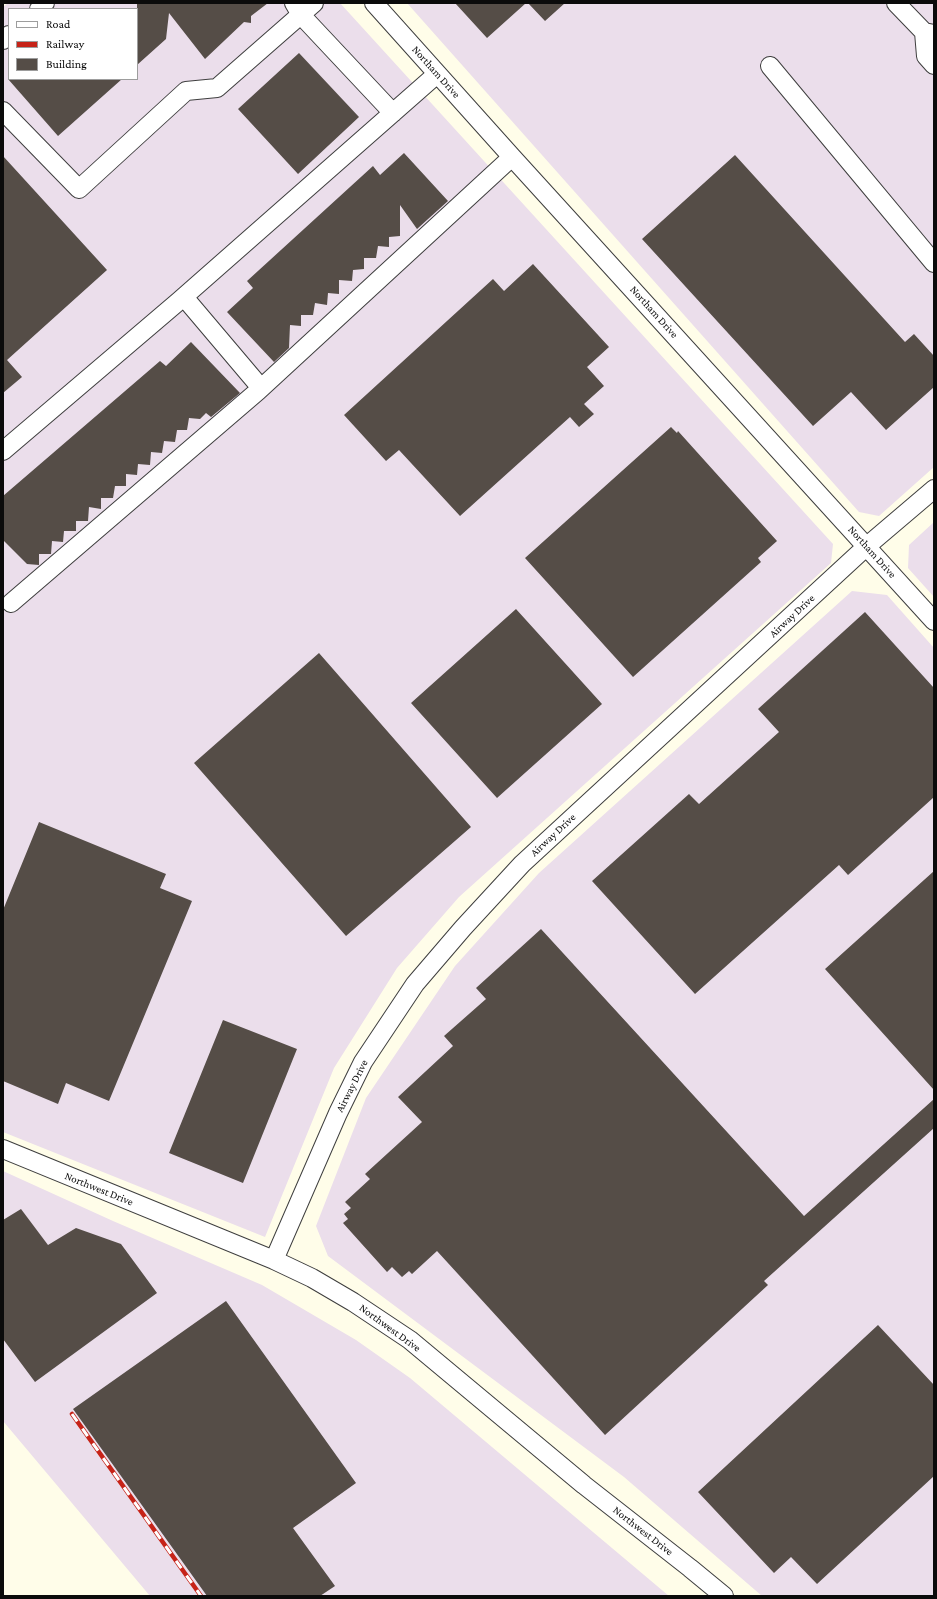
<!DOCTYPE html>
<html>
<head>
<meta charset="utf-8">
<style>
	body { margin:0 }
	#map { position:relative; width:937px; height:1599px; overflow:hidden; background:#fffde9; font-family:"Crimson Pro",serif }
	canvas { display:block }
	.frame { position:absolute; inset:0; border:4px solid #0b0b0b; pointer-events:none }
	.legend { position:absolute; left:8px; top:8px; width:130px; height:72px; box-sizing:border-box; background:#fff; border:1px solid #9d9d9d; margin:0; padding:5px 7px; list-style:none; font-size:12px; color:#0b0b0b }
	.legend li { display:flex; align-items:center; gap:8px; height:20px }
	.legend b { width:20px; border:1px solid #9d9d9d }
</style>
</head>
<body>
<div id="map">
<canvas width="937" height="1599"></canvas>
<div class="frame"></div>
<ul class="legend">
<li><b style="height:5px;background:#fff"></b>Road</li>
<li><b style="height:5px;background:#c62318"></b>Railway</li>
<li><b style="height:11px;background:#554d47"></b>Building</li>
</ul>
</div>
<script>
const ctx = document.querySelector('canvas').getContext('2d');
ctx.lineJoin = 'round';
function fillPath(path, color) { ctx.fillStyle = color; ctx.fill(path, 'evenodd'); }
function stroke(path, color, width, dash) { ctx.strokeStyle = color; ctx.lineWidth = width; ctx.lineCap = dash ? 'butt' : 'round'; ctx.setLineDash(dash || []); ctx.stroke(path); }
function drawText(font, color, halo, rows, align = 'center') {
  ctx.font = font + ' "Crimson Pro",serif'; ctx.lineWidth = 4; ctx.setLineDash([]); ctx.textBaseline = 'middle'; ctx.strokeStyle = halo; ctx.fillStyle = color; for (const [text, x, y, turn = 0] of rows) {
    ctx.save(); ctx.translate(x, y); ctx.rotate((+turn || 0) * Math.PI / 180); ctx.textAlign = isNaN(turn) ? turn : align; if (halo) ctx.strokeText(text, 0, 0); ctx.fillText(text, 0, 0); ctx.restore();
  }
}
const industrial = new Path2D(`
	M8,3H340L833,544L831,563L459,897L397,968L334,1068L265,1237L3,1132V7ZM9,9H137V79H9Z
	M407,3H934V467L879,516L859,512Z
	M934,522V597L908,568L909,545Z
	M852,591L887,595L934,648V1596H762L624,1477L328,1256L316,1226L366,1098L455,966L539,873Z
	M3,1171L113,1221L262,1285L356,1340L410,1378L669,1596H150L3,1421Z`);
const building = new Path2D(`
	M137,3H268L251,16V23L244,22L205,59L169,13L166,39L137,65Z
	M455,3H526L487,38Z
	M528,3H565L545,21Z
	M299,53L359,117L298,174L238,109Z
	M8,79H122L58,136Z
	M404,153L448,201L417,229L400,205V236L389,237V247L378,246L376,258H364V269L353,270L352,281L339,280V294L328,293L327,305L315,303L313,315H301V326L290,325L289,348L274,362L227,312L253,288L247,281L373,166L380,175Z
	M735,155L905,342L914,334L934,356V387L886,430L851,392L813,426L642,239Z
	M3,156L107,270L7,360L22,377L3,393Z
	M533,264L609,347L587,367L604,386L584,404L594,414L579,427L570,417L460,516L399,450L386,461L344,415L493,279L504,291Z
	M191,342L240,393L211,417L206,413L200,419L189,418L187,430H177L175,442L164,441L162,453L151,452L150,465L138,464L137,475L126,474V486H115L113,498H101V509L89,507L88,521H76V531H64L63,542L52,541L51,554H39V565L27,564L3,540V496L160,361L166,366Z
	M671,427L677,433L678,431L777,541L758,558L761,562L633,677L525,558Z
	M516,609L602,704L497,798L411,703Z
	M865,612L934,688V797L848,875L839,865L695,994L592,881L689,794L699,804L779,732L758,709Z
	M319,653L471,827L346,936L194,763Z
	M39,822L166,874L160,888L192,901L109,1101L66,1083L58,1104L3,1081V910Z
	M934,871V1090L825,969Z
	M541,929L804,1216L934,1099V1128L764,1281L768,1285L605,1435L437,1251L412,1274L409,1271L402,1277L392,1267L387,1272L343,1223L348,1219L344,1214L351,1208L345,1202L370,1179L365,1174L422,1122L398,1097L453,1046L444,1036L486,999L476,988Z
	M223,1020L297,1049L243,1183L169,1153Z
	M21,1209L48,1245L76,1228L121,1244L157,1293L35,1382L3,1339V1220Z
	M226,1301L356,1483L293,1528L335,1586L320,1596H207L73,1409Z
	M878,1325L934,1385V1476L817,1584L791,1557L774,1573L698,1492Z`);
const minor = new Path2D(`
	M294,3L301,15L393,113
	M374,3L512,157L934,621
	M896,3L924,32L934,34
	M39,9L45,3
	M924,32L926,56L934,65
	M3,40L9,35
	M770,66L934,263
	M3,111L79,189L186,91L217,88L314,3
	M184,297L261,388
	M3,451L179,301L437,74
	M11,603L258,391L512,157
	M3,1149L274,1260L312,1278L353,1302L410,1340L584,1485L690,1568L724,1596
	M274,1260L338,1113L363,1062L415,984L463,928L522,864L867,546L934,489`);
const rail = new Path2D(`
	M72,1414L201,1596`);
const streetNames = [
	["Northam Drive",436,72,48],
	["Northam Drive",654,312,48],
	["Northam Drive",872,552,48],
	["Airway Drive",792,616,-43],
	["Airway Drive",553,835,-43],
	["Airway Drive",352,1086,-63],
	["Northwest Drive",99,1189,22],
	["Northwest Drive",390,1328,36],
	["Northwest Drive",643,1531,38]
];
fillPath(industrial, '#ebdeeb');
fillPath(building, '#554d47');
stroke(minor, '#3e3e3e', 20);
stroke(minor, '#fff', 18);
stroke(rail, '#c62318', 4.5);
stroke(rail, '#fff', 3, [9]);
drawText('11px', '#0b0b0b', '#fff', streetNames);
</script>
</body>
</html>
